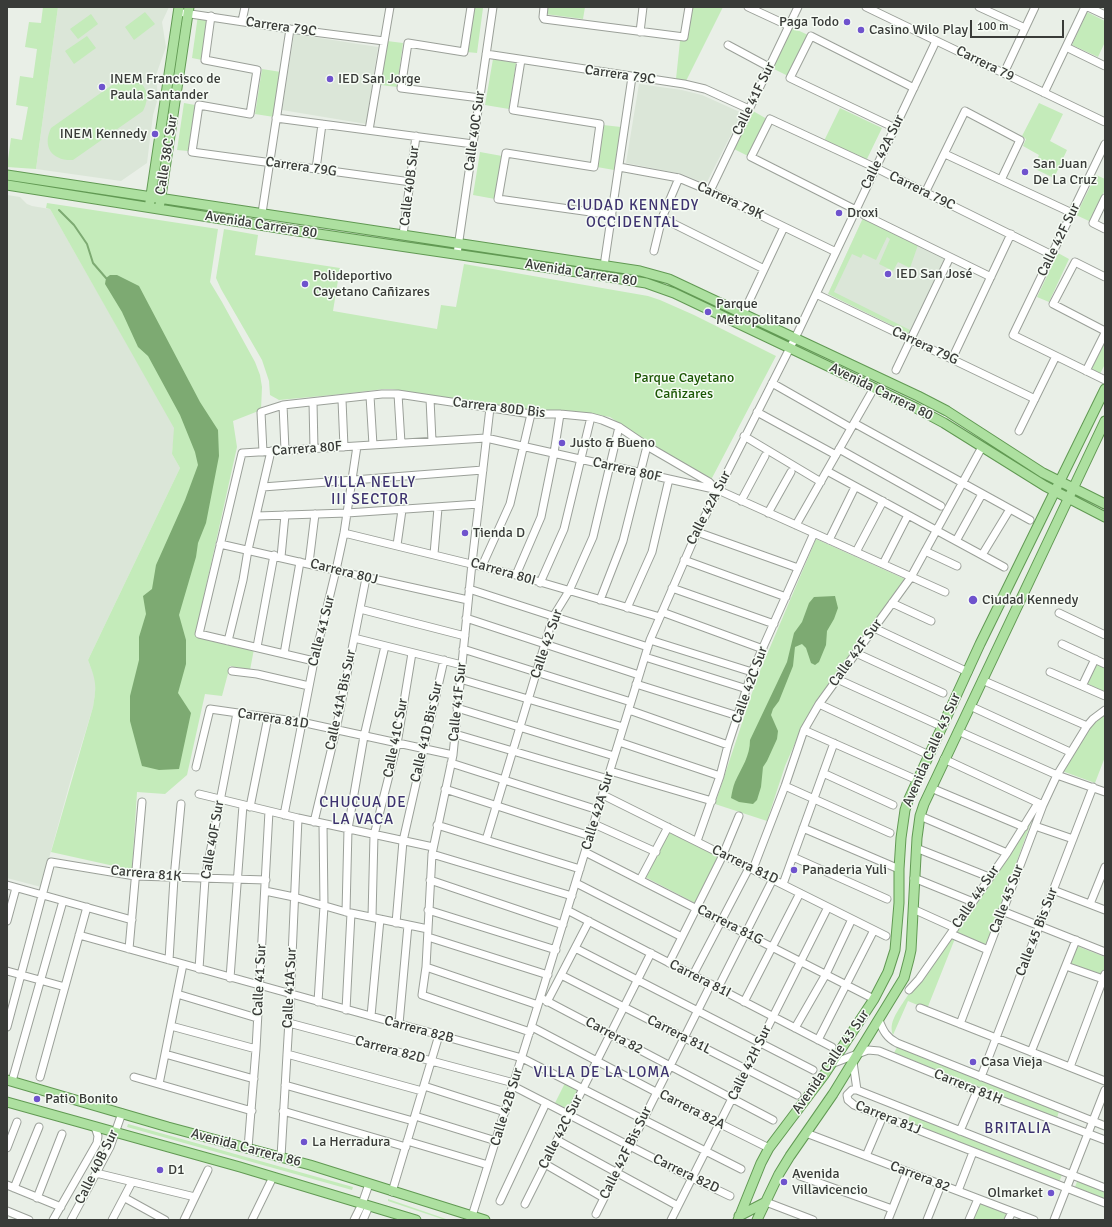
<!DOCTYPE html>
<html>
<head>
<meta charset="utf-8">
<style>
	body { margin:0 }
	#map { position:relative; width:1112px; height:1227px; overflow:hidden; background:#e9efe7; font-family:Signika,sans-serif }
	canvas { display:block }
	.frame { position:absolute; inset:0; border:8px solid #393b38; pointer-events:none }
	.scale { position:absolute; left:970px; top:20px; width:94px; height:18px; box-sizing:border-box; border:2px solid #393b38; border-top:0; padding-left:5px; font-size:12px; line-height:14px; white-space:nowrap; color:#393b38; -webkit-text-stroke:3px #f6fcf5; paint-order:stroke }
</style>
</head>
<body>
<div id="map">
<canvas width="1112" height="1227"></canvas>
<div class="frame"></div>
<div class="scale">100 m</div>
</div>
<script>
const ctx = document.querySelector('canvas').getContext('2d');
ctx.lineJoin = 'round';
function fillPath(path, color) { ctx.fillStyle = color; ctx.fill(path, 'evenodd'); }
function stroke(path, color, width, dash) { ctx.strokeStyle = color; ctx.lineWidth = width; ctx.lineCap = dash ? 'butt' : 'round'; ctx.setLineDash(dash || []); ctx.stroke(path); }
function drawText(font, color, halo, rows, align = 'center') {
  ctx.font = font + ' Signika,sans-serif'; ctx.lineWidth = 3; ctx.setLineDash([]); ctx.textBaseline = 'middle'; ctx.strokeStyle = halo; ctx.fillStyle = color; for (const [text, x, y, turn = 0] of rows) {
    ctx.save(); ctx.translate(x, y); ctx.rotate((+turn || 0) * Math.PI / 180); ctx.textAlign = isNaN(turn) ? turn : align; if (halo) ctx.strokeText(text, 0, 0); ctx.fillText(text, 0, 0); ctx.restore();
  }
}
const built = new Path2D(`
	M58,7H169L162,22L166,47L156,75L158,98L153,115L147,163L121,181L36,169Z
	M294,34L378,47L366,124L282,110Z
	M639,84L682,90L702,95L742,113L706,184L682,174L626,163Z
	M7,195L20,197L27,204L32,206L50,209L175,428L172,454L180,468L88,660L96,680L95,694L93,707L71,779L41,887L7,878Z
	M863,218L946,259L910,334L828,294Z`);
const green = new Path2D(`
	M43,7H58L36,169L7,167L11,138L22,140L28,107L16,105L20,76L33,78L37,49L25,47L29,22L41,23Z
	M472,7L483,8L477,53L467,52Z
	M546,7H585L583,19L545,14Z
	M691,7H723L686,81L676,79L680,41H685Z
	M145,12L155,24L134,40L125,27Z
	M1087,12L1105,21V42L1098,57L1072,45Z
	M91,14L98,24L78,39L70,29Z
	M198,15L209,17L202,60L192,58Z
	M791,27L808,35L788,76L772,68Z
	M87,36L96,48L74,64L65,51Z
	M387,41L403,43L397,87L381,85Z
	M493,59L516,63L509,109L485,105Z
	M262,69L281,72L274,117L255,114Z
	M126,77C145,80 152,94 143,111L73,160C52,161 42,147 51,128L122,78Z
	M184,103L195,105L188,151L177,150Z
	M1039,103L1063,114L1050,141L1067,150L1054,178L1033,168L1039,155L1023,146L1026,139L1022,136Z
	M840,108L882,128L866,161L824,141Z
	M753,111L767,119L748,156L734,149Z
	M603,125L621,127L614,170L597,167Z
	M480,152L502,156L495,199L473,195Z
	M1096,175L1105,179V190L1089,221L1076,215Z
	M47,203L218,229L210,282L222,302L255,362L260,375L262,387L261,410L233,421L237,447L195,636L254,649L250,670L230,666L222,696L205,694L187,775L165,794L137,792L132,870L51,852L93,707C97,685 96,681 88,660L180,468L172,454L174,428L50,209L46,208Z
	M863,218L918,245L910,268L898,262L893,271L879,264L890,239L887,237L876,260L863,254L861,258L852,254L834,292L912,331L910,334L828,294Z
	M224,229L258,235L255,255L340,268L333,311L437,329L441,305L456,307L464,264L648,296L660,300L694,315L776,356L712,478L703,476L680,464L610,417L593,414L520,410L392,389H384L343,394L279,400L270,395L269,381L262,360L221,289L216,278Z
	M1058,253L1069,259L1049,302L1037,297Z
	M1105,341V364L1100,374L1091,369Z
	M816,539L905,579L814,704L799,734L785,766L767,821L715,804L757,678Z
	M1094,663L1105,666V692L1084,682Z
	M1105,713V757L1095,783L1062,771L1089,728Z
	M1038,803L985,949L956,936L927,1009L908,1001L893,1035C888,1023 898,1011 904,1001Z
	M669,831L719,857L695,903L645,877Z
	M1077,946L1105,957V967L1101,977L1070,964Z
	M897,1047L1059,1111L1057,1118L894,1053Z
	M565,1083L579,1090L569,1110L555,1103Z
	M910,1115L1062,1175L1059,1182L907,1123Z
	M128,1124L353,1187L352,1190L127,1127Z
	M1078,1179L1105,1190V1199L1075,1187Z
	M388,1199L449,1220H451H445L388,1201Z
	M979,1203L1007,1214L1005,1220H973Z`);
const water = new Path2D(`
	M110,275H117L139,286L200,402L218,430L219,456L206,523L198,543L196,557L179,615L186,640V664L178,693L191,713L179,769L159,770L142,766L130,721V696L139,660V637L146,614L143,596L152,589L156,565L185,500L198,465L195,452L180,415L148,356L138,347L122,312L105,284L106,278Z
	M835,596L838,608L834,619L827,631L826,645L819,662L815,665L811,663L806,648L802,644L795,647L793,666L779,701L773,709L771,715L778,731L777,739L767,761L763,767L761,787L757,800L753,804L739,802L731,798C732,792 733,787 735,782C742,767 750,756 750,740L787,662L794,633L802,622L809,603L814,597Z`);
const stream = new Path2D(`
	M59,210L74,225L87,244L93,263L106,278`);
const minor = new Path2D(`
	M471,7L464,52L408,43L401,88L480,98
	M544,7L543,17L544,19L684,37L689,7
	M748,7L789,26
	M866,7L1105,122
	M979,7L1025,28
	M1088,7L1105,15
	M184,13L290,29L384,41
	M211,16L205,60L257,70L250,114L199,105L192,152L411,182
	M242,21L245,7
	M640,32L643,7
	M728,45L769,67
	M1066,47L1105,66
	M486,54L684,84L705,89L749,109
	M521,60L513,110L600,124L594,167L506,153L498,199L612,215
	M1004,73L1035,7
	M1044,93L1085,7
	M276,118L473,144
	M895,128L790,78L811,36L914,88
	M369,130L390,7
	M1105,144L1013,335L1105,380
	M945,154L1072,213
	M619,167L679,178L710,191L836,252
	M316,169L322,124
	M710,191L798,7
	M925,193L965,111L1020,140L1001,180
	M1105,198L1093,223L1105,229
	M856,210L751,157L770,119L876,168L1052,255
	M262,213L290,29
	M864,215L991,277
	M662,218L764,269
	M403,235L416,136
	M654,251L662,218L679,178
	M457,254L493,7
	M604,266L632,77
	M1105,277L1075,262L1053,304L1105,331
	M816,294L1035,399
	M743,314L784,227
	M952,359L1011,234
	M896,370L950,257
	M1086,371L1105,333
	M772,383L851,428
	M398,394L401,443
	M370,396L373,445
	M430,399L432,441
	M342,400L344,447
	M313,402L314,449
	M283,405L285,450
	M490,408L472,563L453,755L432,854L426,967L422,995L530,1032
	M757,412L836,455
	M854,423L1030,520
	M1019,431L1056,356
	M744,436L821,482
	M839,449L941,506
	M263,452L261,412L283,405L382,394H398L531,414H560L591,417L602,420L619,427L647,446L709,482L716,489
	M827,471L1004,567
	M263,487L483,470
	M741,501L765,456
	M768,513L791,472
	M257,516L347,513L479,504
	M796,525L874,388
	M697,532L798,568
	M344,533L516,575L660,617
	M829,540L855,487
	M956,541L982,494
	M220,544C303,563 385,582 468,600
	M397,545L402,510
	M925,551L957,566
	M856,552L883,501
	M434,554L438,508
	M982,555L1010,509
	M281,557L285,515
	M684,560L786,597
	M309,563L315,514
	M883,564L908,515
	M482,566L510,504L531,414
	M516,575L541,517L554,453L560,414
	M540,583L564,529L591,417
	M672,588L774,624
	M469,589L648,647
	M600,600L623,541L647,446
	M892,603L931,621
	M627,608L652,552L669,479
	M360,609L465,636
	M662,612L763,649
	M1059,613L1105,635
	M466,618L639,675
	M874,628L968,672
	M354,638L462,665
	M650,640L752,672
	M228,641L243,580L248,550L271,451
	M1062,644L1105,664
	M257,647L274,555
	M463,649L631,702
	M856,653L943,693
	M284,654L300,562
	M645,657L747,689
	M314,661L199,634L242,453L486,438L718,490L945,592
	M232,671L257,674L309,686
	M1050,672L1105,696
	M460,679L623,727
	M837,679L943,727
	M982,680L1087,726
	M1084,682L1095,659
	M636,684L738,716
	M819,704L929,755
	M970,706L1070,752
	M457,708L614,756
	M629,710L728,745
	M804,730L917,780
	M958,731L1057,775L1105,792
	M455,734L608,779
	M619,742L720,776
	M944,759L1043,805
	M451,763L598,810
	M196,767L210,709L301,722L453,755
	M610,771L712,801
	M823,773L893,805
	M785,786L890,833
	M931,788L1024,827
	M445,789L590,836
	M199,794L298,818L433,847
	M603,795L886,936
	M250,807L268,717
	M284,815L314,661L336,570L344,533L357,446
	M920,816L1007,853
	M314,822L336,730L366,578
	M594,824L656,852
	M437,825L580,869
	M1035,826L1073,839
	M803,828L899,869
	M486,840L553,617L569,591L593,537L619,427
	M697,841L720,776L728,745L752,672L814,533
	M916,848L989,877
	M585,852L874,999
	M432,854L572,896
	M793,857L887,899
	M753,869L785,786L804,730L819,704L911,577L982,447
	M914,878L973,902
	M430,880L563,925
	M640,880L668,827
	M576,883L682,937
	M783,884L834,743
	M7,885L132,920
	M1053,890L1105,910
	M265,891L294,897L346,912L428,929
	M1090,904L1105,867
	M913,909L955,928
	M428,910L556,950
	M567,910L832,1047
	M1002,911L1105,952
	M346,912L348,829L364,736L385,646
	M372,917L374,835L397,744L412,653
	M7,921L16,888
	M396,923L403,841L444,660
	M951,934L988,950
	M79,935L522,1058L741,1169
	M428,937L548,975
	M575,948L813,1070
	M129,949L142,802
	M169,960L174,878L181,804
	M669,963L722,857L739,816
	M1066,966L1103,979
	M426,967L538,1005
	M199,969L205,879L237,713
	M7,971L65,987
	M561,975L797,1095
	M693,975L749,868
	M230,978L243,805
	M718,988L773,879
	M909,990L919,979L1007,853L1038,803
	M177,994L257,1018
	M541,998L773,1120
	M318,1002L324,906L323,824
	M547,1002L589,921
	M744,1002L800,893
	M920,1008L1105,1081
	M346,1010L351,913
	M371,1016L380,919
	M879,1020C883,1031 887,1038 897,1043L1105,1126
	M289,1023L514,1083
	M399,1024L408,925
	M960,1024L1043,805L1057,775L1087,726L1093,719L1105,710
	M171,1026L256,1049
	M7,1027L51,862L135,876L266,880
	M532,1027L656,1092L769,1148
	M795,1028L826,974L852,919
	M818,1040L874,930
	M1031,1052L1076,940
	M165,1054L254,1079
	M287,1054L422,1091
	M853,1062L857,1090
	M831,1064L868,1050L879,1051L977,1091L1105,1140
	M1070,1067L1105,974
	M40,1077L87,907
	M134,1077L252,1111
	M981,1077L1093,787
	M12,1081L63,901
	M159,1084L183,964
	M285,1085L413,1121
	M424,1086L505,1112
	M513,1086L692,1178L730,1196
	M283,1111L406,1147
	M415,1116L496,1141
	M960,1131L977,1091
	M806,1133L1034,1220
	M557,1140L678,1206
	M407,1141L488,1165
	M7,1148L17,1122
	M248,1148L256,1049L269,811
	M866,1156L883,1116
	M281,1157L290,1003L298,818
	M545,1164L604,1198
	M96,1173L195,1197
	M800,1176L892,1209
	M7,1185L61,1207
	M14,1188L39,1127
	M1105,1188L857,1090H852L847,1095L848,1100L854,1105L1105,1203
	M958,1191L973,1152
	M392,1192L439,1035
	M37,1198L62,1134
	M125,1198L165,1220
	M500,1201L546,1103
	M766,1202L813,1220
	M525,1204L651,953
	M7,1211L29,1220
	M596,1214L711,984
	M472,1216L538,1005L650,640L697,532L798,332L936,41
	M53,1220L97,1143L98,1136L95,1127
	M71,1220L110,1147L122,1113
	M112,1220L132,1182
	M184,1220L208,1170
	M252,1220L273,1177
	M354,1220L362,1204L369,1184
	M363,1220L369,1206
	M671,1220L828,907
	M888,1220L907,1172
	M927,1220L941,1185
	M969,1220L978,1199
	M1008,1220L1012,1212
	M1054,1220L1105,1090`);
const major = new Path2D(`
	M7,175L640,271L669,279L918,396L947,411L1043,473L1105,504
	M7,185L291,230L584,273L646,283L674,293L916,408L944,423L1045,486L1105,517
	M150,202L179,7
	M160,203L189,7
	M7,1080L168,1127L310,1165L485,1220
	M7,1102L240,1167L416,1220
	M739,1216L766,1202
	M738,1220L761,1163L769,1148L824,1075L874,999L888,972L895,950L899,903V869L901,838L905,810L908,801L980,644L1105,389
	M757,1220L779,1174L790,1156L806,1133L833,1094L904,978L909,959L911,950L917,838L920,816L924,804L1105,421`);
const markers = [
	[847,22,4,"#6f53cd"],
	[861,30,4,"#6f53cd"],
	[330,79,4,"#6f53cd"],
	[102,87,4,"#6f53cd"],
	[155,134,4,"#6f53cd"],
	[1025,172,4,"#6f53cd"],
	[839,213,4,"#6f53cd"],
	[888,274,4,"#6f53cd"],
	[305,284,4,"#6f53cd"],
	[708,312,4,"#6f53cd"],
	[562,443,4,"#6f53cd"],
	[465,533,4,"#6f53cd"],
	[973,600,5,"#6f53cd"],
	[794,870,4,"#6f53cd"],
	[973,1062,4,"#6f53cd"],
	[37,1099,4,"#6f53cd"],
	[304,1142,4,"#6f53cd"],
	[160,1170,4,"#6f53cd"],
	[784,1182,4,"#6f53cd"],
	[1051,1193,4,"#6f53cd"]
];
const poiNames = [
	["Paga Todo",839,22,"right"],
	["Casino Wilo Play",869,30],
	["INEM Francisco de",110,79],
	["Paula Santander",110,95],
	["IED San Jorge",338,79],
	["INEM Kennedy",147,134,"right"],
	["San Juan",1033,164],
	["De La Cruz",1033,180],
	["Droxi",847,213],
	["IED San José",896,274],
	["Polideportivo",313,276],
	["Cayetano Cañizares",313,292],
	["Parque",716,304],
	["Metropolitano",716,320],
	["Justo & Bueno",570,443],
	["Tienda D",473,533],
	["Ciudad Kennedy",982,600],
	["Panaderia Yuli",802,870],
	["Casa Vieja",981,1062],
	["Patio Bonito",45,1099],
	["La Herradura",312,1142],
	["D1",168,1170],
	["Avenida",792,1174],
	["Villavicencio",792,1190],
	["Olmarket",1043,1193,"right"]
];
const streetNames = [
	["Carrera 79C",281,27,8],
	["Carrera 79",985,64,26],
	["Carrera 79C",620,75,8],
	["Calle 41F Sur",754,99,-64],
	["Calle 40C Sur",475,131,-82],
	["Calle 42A Sur",883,152,-64],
	["Calle 38C Sur",167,155,-81],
	["Carrera 79G",301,167,8],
	["Calle 40B Sur",410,186,-83],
	["Carrera 79C",922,191,26],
	["Carrera 79K",730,201,25],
	["Avenida Carrera 80",261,225,9],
	["Calle 42F Sur",1059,240,-64],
	["Avenida Carrera 80",581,273,9],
	["Carrera 79G",925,346,25],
	["Avenida Carrera 80",881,392,26],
	["Carrera 80D Bis",499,408,7],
	["Carrera 80F",307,449,-4],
	["Carrera 80F",627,470,13],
	["Calle 42A Sur",709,508,-63],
	["Carrera 80J",344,572,14],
	["Carrera 80I",503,572,16],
	["Calle 41 Sur",322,631,-76],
	["Calle 42 Sur",547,644,-71],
	["Calle 42F Sur",856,653,-54],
	["Calle 42C Sur",750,685,-70],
	["Calle 41A Bis Sur",341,700,-78],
	["Calle 41F Sur",458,702,-84],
	["Carrera 81D",273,719,9],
	["Calle 41D Bis Sur",427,732,-77],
	["Calle 41C Sur",396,738,-79],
	["Avenida Calle 43 Sur",932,750,-66],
	["Calle 42A Sur",598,811,-73],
	["Calle 40F Sur",213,840,-80],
	["Carrera 81D",745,865,26],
	["Carrera 81K",146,874,5],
	["Calle 44 Sur",976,897,-56],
	["Calle 45 Sur",1007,899,-69],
	["Carrera 81G",730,925,27],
	["Calle 45 Bis Sur",1037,932,-69],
	["Carrera 81I",700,979,27],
	["Calle 41 Sur",260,980,-87],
	["Calle 41A Sur",290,988,-87],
	["Carrera 82B",419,1030,15],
	["Carrera 81L",679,1035,27],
	["Carrera 82",614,1036,28],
	["Carrera 82D",390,1050,15],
	["Avenida Calle 43 Sur",831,1062,-55],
	["Calle 42H Sur",750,1063,-64],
	["Carrera 81H",968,1087,22],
	["Calle 42B Sur",507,1107,-73],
	["Carrera 82A",692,1110,27],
	["Carrera 81J",888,1118,22],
	["Calle 42C Sur",561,1132,-63],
	["Avenida Carrera 86",246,1148,15],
	["Calle 42F Bis Sur",626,1153,-64],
	["Calle 40B Sur",97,1167,-64],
	["Carrera 82D",686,1174,26],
	["Carrera 82",920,1177,21]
];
const parkNames = [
	["Parque Cayetano",684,378],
	["Cañizares",684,394]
];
const neighbourhoodNames = [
	["CIUDAD KENNEDY",633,206],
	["OCCIDENTAL",633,223],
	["VILLA NELLY",370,483],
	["III SECTOR",370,500],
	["CHUCUA DE",363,803],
	["LA VACA",363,820],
	["VILLA DE LA LOMA",602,1073],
	["BRITALIA",1018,1129]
];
fillPath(built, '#dbe6d8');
fillPath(green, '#c4ebba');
fillPath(water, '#7daa72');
stroke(stream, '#7daa72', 2);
stroke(minor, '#9ba099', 9);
stroke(major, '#619953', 11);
stroke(minor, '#fff', 7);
stroke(major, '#ade0a0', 9);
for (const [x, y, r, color] of markers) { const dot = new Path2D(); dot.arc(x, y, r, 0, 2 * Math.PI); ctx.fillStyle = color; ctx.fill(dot); stroke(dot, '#f6fcf5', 1.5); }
drawText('14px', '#393b38', '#f6fcf5', poiNames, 'left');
drawText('14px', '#393b38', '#f6fcf5', streetNames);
drawText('14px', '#1b5603', '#f6fcf5', parkNames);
ctx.letterSpacing = '1px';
drawText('15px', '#3e336f', '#f6fcf5', neighbourhoodNames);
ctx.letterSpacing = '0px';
</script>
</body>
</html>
